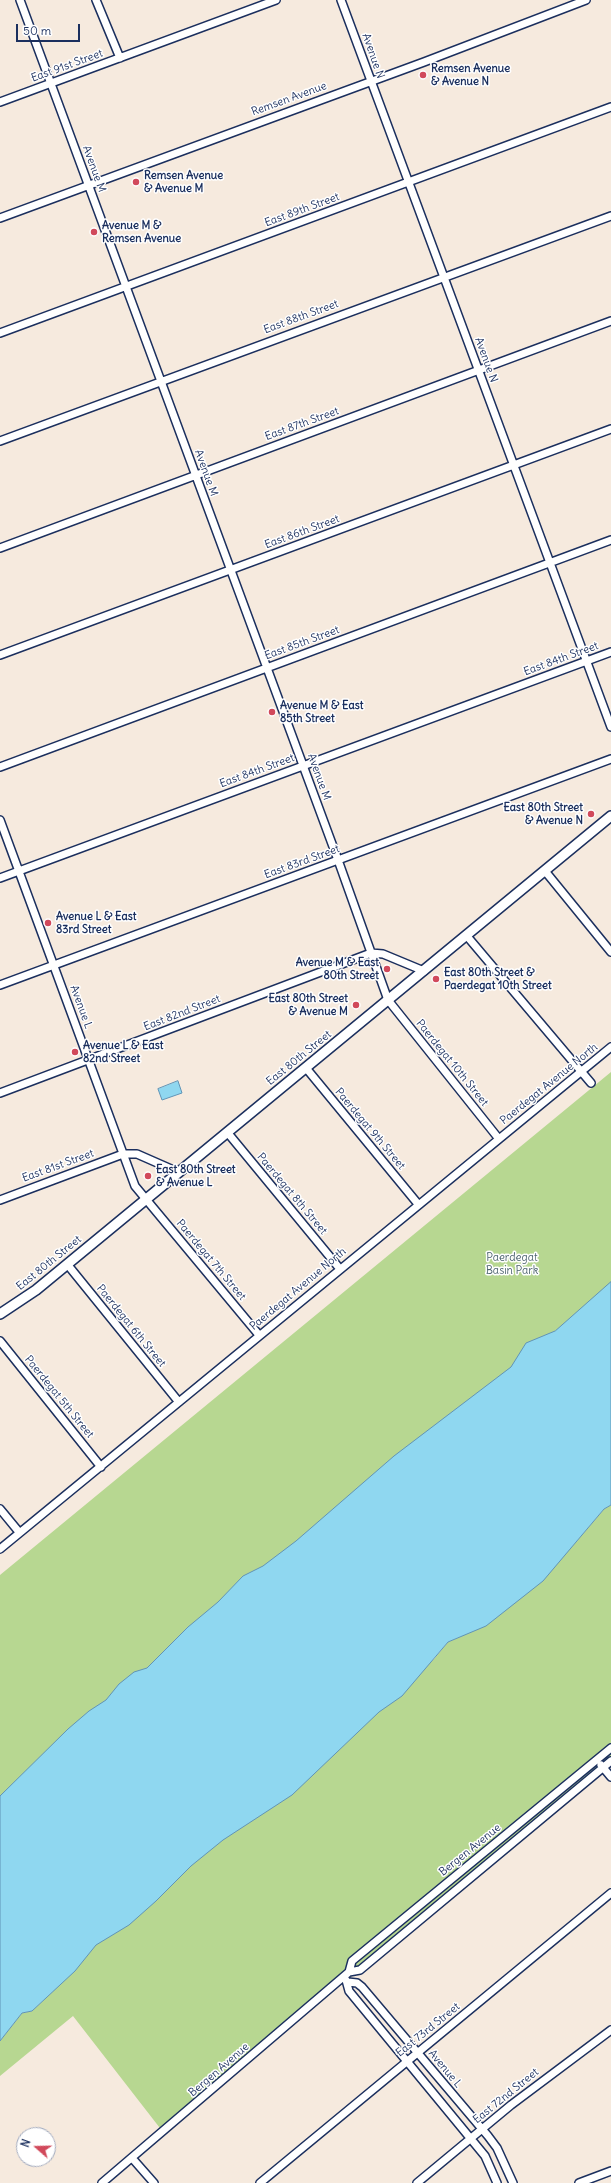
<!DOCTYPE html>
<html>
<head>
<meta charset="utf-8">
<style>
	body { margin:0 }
	#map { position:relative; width:611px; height:2183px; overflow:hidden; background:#f6eade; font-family:Delius,sans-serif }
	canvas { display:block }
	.north { position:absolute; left:16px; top:2127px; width:40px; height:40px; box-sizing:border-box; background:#fff; border:1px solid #a4acbf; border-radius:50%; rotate:290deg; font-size:11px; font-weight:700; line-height:16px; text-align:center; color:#1b2f5e }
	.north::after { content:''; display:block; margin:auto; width:14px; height:18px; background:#d1495b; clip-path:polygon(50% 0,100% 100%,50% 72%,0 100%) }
	.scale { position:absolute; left:16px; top:24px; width:64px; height:18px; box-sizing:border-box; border:2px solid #1b2f5e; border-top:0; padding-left:5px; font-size:12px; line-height:14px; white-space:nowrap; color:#1b2f5e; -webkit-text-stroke:3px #fff; paint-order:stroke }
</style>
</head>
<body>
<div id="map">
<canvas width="611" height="2183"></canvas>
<div class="north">N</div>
<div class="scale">50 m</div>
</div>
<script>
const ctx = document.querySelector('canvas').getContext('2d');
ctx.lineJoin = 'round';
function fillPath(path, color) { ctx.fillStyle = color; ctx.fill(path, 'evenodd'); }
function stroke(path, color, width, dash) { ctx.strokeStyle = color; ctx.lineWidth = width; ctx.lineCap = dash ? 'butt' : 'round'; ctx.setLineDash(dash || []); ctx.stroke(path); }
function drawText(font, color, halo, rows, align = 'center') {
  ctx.font = font + ' Delius,sans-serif'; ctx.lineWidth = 3; ctx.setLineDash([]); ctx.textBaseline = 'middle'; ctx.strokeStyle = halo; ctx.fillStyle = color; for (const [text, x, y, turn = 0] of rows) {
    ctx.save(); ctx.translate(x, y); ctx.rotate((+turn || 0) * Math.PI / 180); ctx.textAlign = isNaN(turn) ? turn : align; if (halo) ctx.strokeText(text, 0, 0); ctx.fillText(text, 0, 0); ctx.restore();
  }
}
const green = new Path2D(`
	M611,1072V1293L21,1776L0,1796V1575Z
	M611,1505V1762L163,2132L73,2016L0,2076V2041L22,2013L32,2011L53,1991L43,1978L434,1659L448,1642L461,1636L574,1544L604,1509Z`);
const water = new Path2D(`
	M178,1081L182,1093L162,1100L158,1089Z
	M611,1282V1505L604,1509L543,1581L486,1626L448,1642L402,1696L379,1712L292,1795L223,1840L191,1866L156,1901L129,1925L96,1945L75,1971L32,2011L22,2013L0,2041V1796L68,1729L89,1711L106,1700L119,1684L134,1672L147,1668L188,1627L218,1602L243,1576L263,1566L296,1541L394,1456L511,1367L526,1343L555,1331Z`);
const minor = new Path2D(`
	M20,0L338,860L388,1000L499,1139
	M96,0L120,58
	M341,0L611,727
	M0,102L276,0
	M0,218L424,62L586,0
	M0,333L611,107
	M0,441L611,216
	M0,548L611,321
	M0,655L611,429
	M0,767L611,540
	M0,820L135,1186L259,1335
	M545,871L611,952
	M0,878L611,652
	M466,935L591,1083
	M0,985L611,759
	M306,1068L418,1204
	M0,1093L371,953L383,954L424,971
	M227,1132L340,1269
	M0,1200L123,1154H137L178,1172
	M67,1264L178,1401
	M0,1341L101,1467
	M0,1509L19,1532
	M0,1549L611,1047
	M601,1765L611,1777
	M349,1972L352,1961L611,1748
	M346,1980L349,1991L485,2156L497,2183
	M348,1982L357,1983L362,1987L488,2136L497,2148L513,2183
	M132,2158L154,2183
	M102,2183L349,1972L360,1970L611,1761
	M260,2183L611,1893
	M417,2183L511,2105L611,2030
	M579,2183L611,2171`);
const tertiary = new Path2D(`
	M0,1314L36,1290L611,816`);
const markers = [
	[423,75,4,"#d1495b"],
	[136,182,4,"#d1495b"],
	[94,232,4,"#d1495b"],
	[272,712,4,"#d1495b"],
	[591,814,4,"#d1495b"],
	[48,923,4,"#d1495b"],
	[387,969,4,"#d1495b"],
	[436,979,4,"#d1495b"],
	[356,1005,4,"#d1495b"],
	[75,1052,4,"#d1495b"],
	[148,1176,4,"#d1495b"]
];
const streetNames = [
	["Avenue N",373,56,71],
	["East 91st Street",67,66,-20],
	["Remsen Avenue",289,99,-20],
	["Avenue M",94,169,70],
	["East 89th Street",302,210,-20],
	["East 88th Street",301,317,-20],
	["Avenue N",486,360,70],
	["East 87th Street",302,424,-20],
	["Avenue M",206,473,70],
	["East 86th Street",302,532,-20],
	["East 85th Street",302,643,-20],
	["East 84th Street",561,659,-20],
	["East 84th Street",257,771,-20],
	["Avenue M",319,777,70],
	["East 83rd Street",302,862,-20],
	["Avenue L",81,1007,70],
	["East 82nd Street",182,1013,-21],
	["East 80th Street",299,1058,-39],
	["Paerdegat 10th Street",452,1063,51],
	["Paerdegat Avenue North",549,1084,-39],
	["Paerdegat 9th Street",370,1129,50],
	["East 81st Street",58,1166,-20],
	["Paerdegat 8th Street",292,1194,50],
	["Paerdegat 7th Street",211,1260,50],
	["East 80th Street",49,1263,-39],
	["Paerdegat Avenue North",298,1289,-40],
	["Paerdegat 6th Street",131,1326,51],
	["Paerdegat 5th Street",59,1397,51],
	["Bergen Avenue",470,1850,-39],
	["East 73rd Street",428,2030,-39],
	["Avenue L",445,2069,50],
	["Bergen Avenue",219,2070,-41],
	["East 72nd Street",506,2096,-39]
];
const poiNames = [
	["Remsen Avenue",431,69],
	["& Avenue N",431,82],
	["Remsen Avenue",144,176],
	["& Avenue M",144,189],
	["Avenue M &",102,226],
	["Remsen Avenue",102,239],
	["Avenue M & East",280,706],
	["85th Street",280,719],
	["East 80th Street",583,808,"right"],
	["& Avenue N",583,821,"right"],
	["Avenue L & East",56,917],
	["83rd Street",56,930],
	["Avenue M & East",379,963,"right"],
	["80th Street",379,976,"right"],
	["East 80th Street &",444,973],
	["Paerdegat 10th Street",444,986],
	["East 80th Street",348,999,"right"],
	["& Avenue M",348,1012,"right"],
	["Avenue L & East",83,1046],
	["82nd Street",83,1059],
	["East 80th Street",156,1170],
	["& Avenue L",156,1183]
];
const parkNames = [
	["Paerdegat",512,1258],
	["Basin Park",512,1271]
];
fillPath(green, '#b7d791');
fillPath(water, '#8fd7f0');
stroke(water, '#6194b6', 1);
stroke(minor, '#1b2f5e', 10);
stroke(tertiary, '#1b2f5e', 12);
stroke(minor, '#fff', 7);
stroke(tertiary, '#fff', 9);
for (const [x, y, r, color] of markers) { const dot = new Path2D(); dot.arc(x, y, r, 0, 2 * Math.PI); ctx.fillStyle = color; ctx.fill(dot); stroke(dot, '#fff', 1.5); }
drawText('11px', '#1b2f5e', '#fff', streetNames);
drawText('bold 11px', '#1b2f5e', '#fff', poiNames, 'left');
drawText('11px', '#4a616d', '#fff', parkNames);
</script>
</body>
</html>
